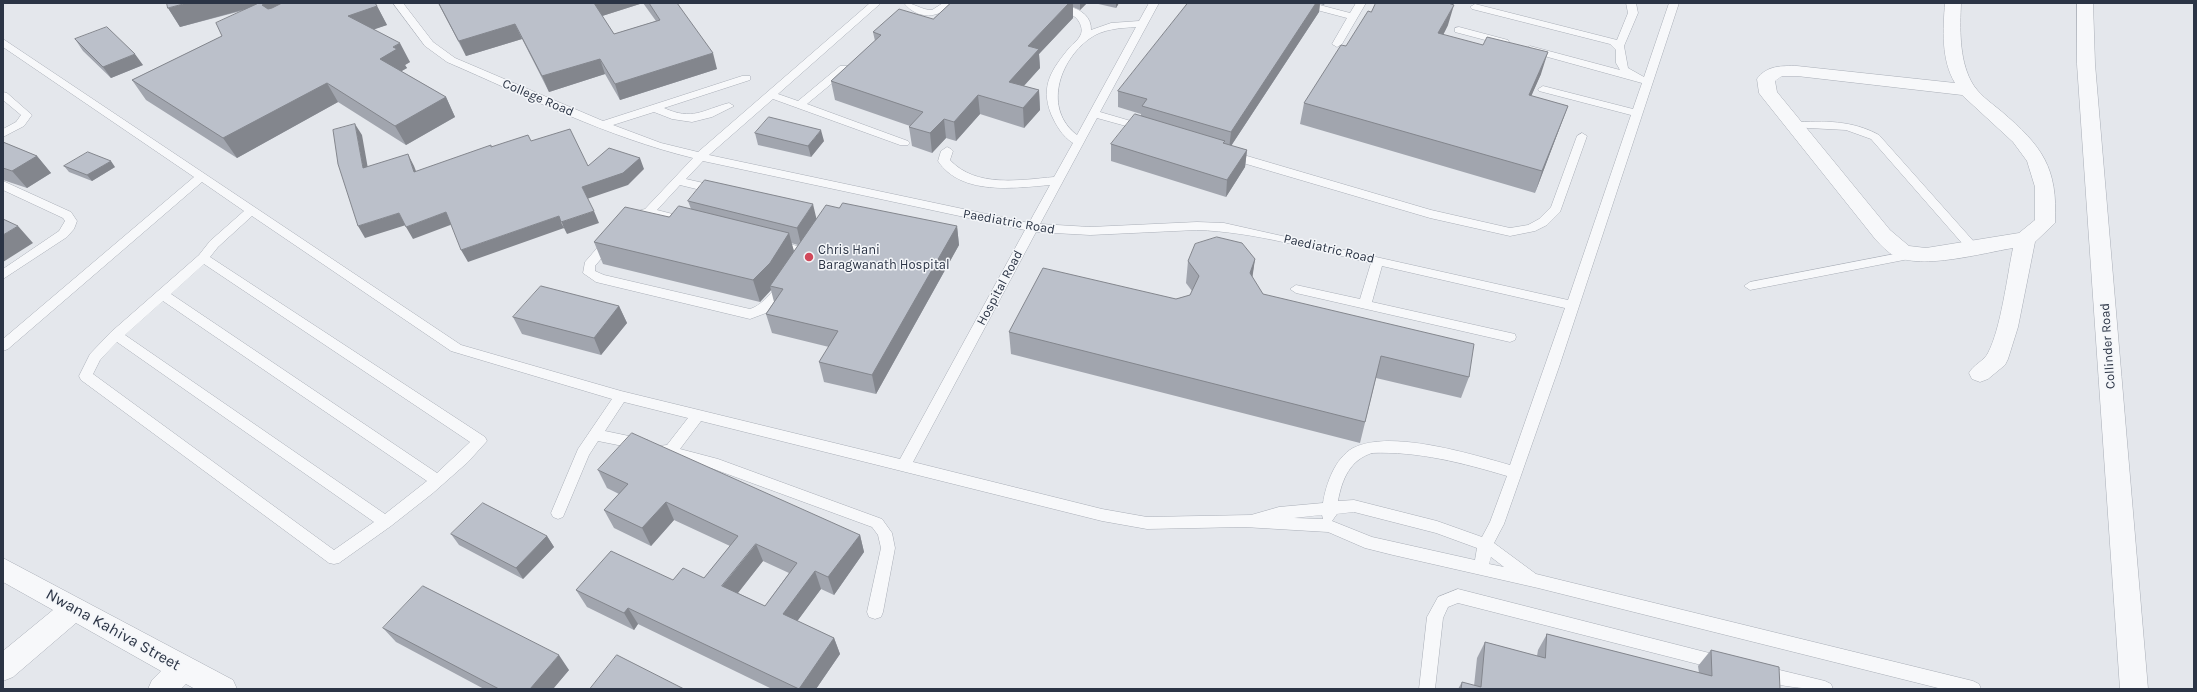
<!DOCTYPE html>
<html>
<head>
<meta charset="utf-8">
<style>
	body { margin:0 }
	#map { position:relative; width:2197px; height:692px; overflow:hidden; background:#e4e7ec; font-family:Karla,sans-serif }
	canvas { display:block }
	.frame { position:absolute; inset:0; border:4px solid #2b3445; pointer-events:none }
</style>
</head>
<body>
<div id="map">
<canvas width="2197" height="692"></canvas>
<div class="frame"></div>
</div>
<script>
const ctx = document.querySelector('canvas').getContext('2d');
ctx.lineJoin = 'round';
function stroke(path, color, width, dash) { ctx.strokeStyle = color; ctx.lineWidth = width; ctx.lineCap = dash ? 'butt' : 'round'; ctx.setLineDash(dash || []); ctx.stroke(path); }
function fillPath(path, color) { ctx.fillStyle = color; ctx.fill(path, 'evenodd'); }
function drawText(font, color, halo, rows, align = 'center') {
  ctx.font = font + ' Karla,sans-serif'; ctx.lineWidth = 3; ctx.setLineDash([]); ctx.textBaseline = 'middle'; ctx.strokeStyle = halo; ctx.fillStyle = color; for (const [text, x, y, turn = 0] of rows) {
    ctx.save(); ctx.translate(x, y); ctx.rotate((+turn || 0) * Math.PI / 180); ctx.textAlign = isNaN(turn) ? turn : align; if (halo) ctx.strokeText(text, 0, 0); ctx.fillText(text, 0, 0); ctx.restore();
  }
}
const service = new Path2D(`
	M393,3H403L433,42L455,58L603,121L742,76H750V80L664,108C693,121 702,110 729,103L734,106L712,117L692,122L672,119L654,112L613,125L661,143L698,152L870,3H881L778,94L798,101L840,66H848V70L807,104L908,141L910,143L908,145H900L773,99L709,155L1029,223L1050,185C1015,188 961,196 938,161L941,151L947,147L951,149L953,151L950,160C976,188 1020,180 1054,177L1073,143C1062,136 1056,125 1051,114C1040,85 1052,69 1070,47C1073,44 1078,40 1080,36C1084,30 1080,21 1075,17C1064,8 1047,8 1034,5L1032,3C1050,3 1092,3 1091,30L1111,23L1139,21L1149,3H1159L1100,112L1148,126L1149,128L1144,131L1097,118L1040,224L1090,227L1197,222L1224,223L1568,300L1631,115L1539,91L1538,89L1543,86L1633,109L1642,83L1526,51L1525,49L1530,46L1620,70L1616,63V50L1610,44L1472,9L1470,7L1475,4L1617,40L1628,13L1626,3H1636L1638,13L1624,46L1628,68L1644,77L1669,3H1679L1560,364L1504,524L1494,543L1536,574L1973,681L1979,684L1981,689H1942L1538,588L1393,555L1365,548L1328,532L1244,527L1147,529L1102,521L701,421L680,449L718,459L882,519L892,533L895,548L883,612L881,617L875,619L869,617L867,612L881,548L878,535L872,527L711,468L658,454L656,450L658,446L667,445L688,418L624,402L605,431L648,440L650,444L648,448L643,450L598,441L589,455L563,517L558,519L553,517L551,513L578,449L612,399L451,351L252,216L218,247L210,257L485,437L487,441L468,462L433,493L391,526L339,563L334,564L329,563L81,380L79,376L90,354L111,332L199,255L210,241L244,211L202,182L8,349L3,351V339L194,177L3,47V39L461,345L621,391L900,459L1025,230L703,161L686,179L721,187L723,190L721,193L717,194L680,185L657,210L809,249L811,252L809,255L776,303L766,313L750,319L596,282L583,273L585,262L622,219L630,213L645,209L693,158C607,137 528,97 447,62L425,46ZM1136,27L1077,135C1043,109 1059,61 1089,39C1102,29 1120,28 1136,27ZM649,216L797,254C785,272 771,302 750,309L604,275L595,271V266C611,248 625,222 649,216ZM1197,230C1256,232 1314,250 1371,263L1360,299L1296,285L1290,289L1296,293L1510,342L1515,340L1516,337L1515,334L1372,302L1382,266L1565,308L1510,465C1471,454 1390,429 1353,448C1335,458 1326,484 1323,503L1279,507L1251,515L1147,517L1102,509L913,462L1036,232L1090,235ZM204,264L470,442L437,473L171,294ZM163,301L427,481L385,514L125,335ZM117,342L374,522L334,550L93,374L100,360ZM1372,453C1418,451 1463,463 1507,476L1490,522L1482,537L1437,521L1354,500L1338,501C1342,479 1350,460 1372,453ZM1354,512L1436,533L1477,548L1475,560L1372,537L1332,521L1337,514ZM1322,515L1323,519L1294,518ZM1491,557L1504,567L1489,564Z
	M904,3C915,3 921,10 932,10L943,3H953C940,19 917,20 904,3Z
	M1296,3H1312L1350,13L1356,3H1366L1342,44L1337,47L1332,44L1347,18L1298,5Z
	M1459,27L1508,40L1509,42L1504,45L1455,32V28Z
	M3,92L7,93L32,115L24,126L3,137V129L16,122L21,115L3,100Z
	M1794,122C1824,121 1852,120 1879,135L1976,244L1978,247L1976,250H1968L1871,139L1846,130L1790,127L1789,125Z
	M1582,133L1587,136L1560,212L1547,225L1535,231L1510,236L1430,218L1226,158L1224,155L1230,151L1431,210L1510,228L1528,225L1539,219L1551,207L1577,136Z
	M3,181L71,212L77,221L74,229L67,237L3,279V269L59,231L65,221L63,218L3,190Z
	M1910,251L1914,252L1916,255L1914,258L1750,290L1744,286L1750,282Z
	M1458,589L1721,656L1727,658L1729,663L1727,668L1721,670L1458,603L1448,607L1443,618L1435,689H1419L1427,617L1438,597Z
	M1763,666L1825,681L1831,684L1833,689C1807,689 1783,688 1757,678L1755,673L1757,668Z`);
const minor = new Path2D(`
	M1945,3H1961C1960,28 1959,58 1971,81C1978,94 1990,102 2001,111C2042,146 2058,167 2055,223L2035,242L2018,327L2008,359L2005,365L1988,379L1980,382L1972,379L1969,373C1973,365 1984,361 1988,353C2001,328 2007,277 2013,248C1983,253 1922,270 1895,256C1887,252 1882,246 1876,240L1762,97L1759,93L1757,79C1767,65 1782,66 1797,66L1955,83C1941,60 1943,29 1945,3ZM1782,76H1797L1962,95L2013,142L2027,161L2035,187V220L2019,233L1926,248L1909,246L1890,230L1777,92L1775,81Z
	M3,558L233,680L237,689H195L186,684L181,689H148L152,680L161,671L76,623L13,677L3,681V651L53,610L3,582Z`);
const tertiary = new Path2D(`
	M2077,3H2093L2095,64L2148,689H2120L2077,64Z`);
const wall = new Path2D(`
	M438,3H643L602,16L614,34L656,21L643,3H677L717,69L620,100L605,74L549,92L522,39L466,56Z
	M951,3H1087L1080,10L1073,7V18L1039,54L1040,68L1024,86L1039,90L1040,110L1024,128L980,114L956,141L946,138L932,153L912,146L909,127L910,126L835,100L831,81L875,41L873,32L933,19Z
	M1094,3H1119L1116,8Z
	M1188,3H1325L1324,5L1320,4L1319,12L1231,146L1247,150L1245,167L1226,197L1111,161V144L1141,116V114L1118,107V91Z
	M377,6L387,25L374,29L410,62L405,65L407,68L401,71L446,97L455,117L406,145L338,102L237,158L146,100L132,80L222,36L245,10L180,27L168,8Z
	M1448,25L1443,35L1541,74L1531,96L1568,106L1535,193L1300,124L1304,103L1346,46Z
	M75,39L143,65L111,78L83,51Z
	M755,133L824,141L811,157L758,145Z
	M3,142L37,156L51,173L27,188L3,180Z
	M64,166L115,167L92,181L69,172Z
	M688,201L816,219L839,208L957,226L959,245L876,394L824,382L819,362L829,347L772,333L766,314L774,302L771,290L760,302L603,264L594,242L669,217L691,209ZM791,243L798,245L794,251Z
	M1255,259L1252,277L1263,294L1469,377L1461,398L1376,378L1360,443L1011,354L1009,332L1176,299L1190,295L1192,291L1186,283L1188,261Z
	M619,306L627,323L601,355L522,334L513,317Z
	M598,470L860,535L864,552L834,595L821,589L797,621L834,638L840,654L816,689H772L638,624L634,630L587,607L576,590L673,580L704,578L730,546L674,520L651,546L614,528L604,510L619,494L607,488ZM763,561L789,573L765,606L738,593Z
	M451,534L547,536L554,547L523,579L459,545Z
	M383,628L569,670L553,689H484L396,642Z
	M1547,634L1699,673L1698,666L1711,650L1780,689H1458L1462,682L1474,686L1477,658L1485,642L1537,656L1538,650Z`);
const shadedWall = new Path2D(`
	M187,3H310L274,24L262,5L264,4L180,27L168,8Z
	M594,3H643L599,17Z
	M1069,3H1073V18L1039,54L1040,68L1010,101L1009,82L1028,46Z
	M1080,3H1087L1080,10Z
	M1116,3H1119L1116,8Z
	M1316,3H1320L1319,12L1229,149L1231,132Z
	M1454,5L1448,25L1433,55L1438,33Z
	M377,6L387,25L358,35L348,16Z
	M515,24L522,39L466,56L459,41Z
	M400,43L410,62L405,65L407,68L390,78L380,59L393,47Z
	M1548,52L1541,74L1522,117L1529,95Z
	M713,53L717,69L620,100L615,84Z
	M135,54L143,65L111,78L103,67Z
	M600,59L605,74L549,92L542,76Z
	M327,83L338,102L237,158L223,138Z
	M1039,90L1040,110L1024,128L1023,108Z
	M978,95L980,114L956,141L954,122Z
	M446,97L455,117L406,145L395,126Z
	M1568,106L1560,127L1535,193L1542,171Z
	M944,119L946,138L932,153L930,133Z
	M355,124L362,135L370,180L363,168Z
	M821,130L824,141L811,157L808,146Z
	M1247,150L1245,167L1226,197L1227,180Z
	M408,154L414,166L421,184L414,172Z
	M37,156L51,173L27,188L12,171Z
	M640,158L644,169L628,185L587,199L582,187Z
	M111,161L115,167L92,181L87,175Z
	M813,204L817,221L801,245L797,228Z
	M594,211L599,223L567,234L561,222Z
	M446,212L453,224L413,239L406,227Z
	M399,213L406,225L365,238L358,226Z
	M559,216L564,228L468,262L461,250Z
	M18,226L33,243L3,262V235Z
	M957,226L959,245L876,394L872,375Z
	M789,233L795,255L770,286L771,290L760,302L753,280Z
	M1255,259L1252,280L1250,273Z
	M619,306L627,323L601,355L594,338Z
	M666,502L674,520L651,546L642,528Z
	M860,535L864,552L834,595L828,577Z
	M547,536L554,547L523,579L516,568Z
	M756,544L763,561L730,603L722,586Z
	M815,571L821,589L790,631L783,614Z
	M628,608L638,624L634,630L624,613Z
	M834,638L840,654L816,689H799Z
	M559,655L569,670L553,689H530Z`);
const building = new Path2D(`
	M167,3H187L168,8Z
	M259,3H267L262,5L268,9L272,8L282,3H375L377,6L348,16L400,43L393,47L397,49L380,59L446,97L395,126L327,83L223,138L132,80L222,36L216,23Z
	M439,3H594L614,34L660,20L649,3H677L713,53L615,84L600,59L542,76L515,24L459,41Z
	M951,3H1069L1028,46L1039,49L1009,82L1039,90L1023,108L978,95L954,122L944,119L930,133L909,127L923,112L831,81L881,35L873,32L899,9L933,19Z
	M1188,3H1316L1231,132L1142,106L1147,99L1118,91Z
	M1376,3H1448L1454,5L1438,33L1483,45L1487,37L1548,52L1529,95L1568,106L1542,171L1304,103L1341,45L1346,46L1368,11L1371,12Z
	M107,27L135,54L103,67L75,39Z
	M1135,114L1225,141L1223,143L1247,150L1227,180L1111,144Z
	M769,117L821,130L808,146L755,133Z
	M355,124L363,168L408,154L414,172L491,145V147L528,135L531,141L570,129L588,166L609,148L640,158L623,173L582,187L594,211L561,222L559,216L461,250L446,212L406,227L399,213L358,226L338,164L333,130Z
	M3,142L37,156L12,171L3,168Z
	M88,152L111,161L87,175L64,166Z
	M705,180L813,204L797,228L688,201Z
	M843,203L957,226L872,375L819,362L838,331L766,314L783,289L770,286L826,205L839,208Z
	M679,206L789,233L770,263L753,280L594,242L625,207L669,217Z
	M3,219L18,226L3,235Z
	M1217,237L1242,243L1255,259L1250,273L1263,294L1474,344L1469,377L1381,356L1365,422L1009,332L1043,268L1176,299L1190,295L1199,276L1188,261L1195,244Z
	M541,286L619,306L594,338L513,317Z
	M632,433L860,535L828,577L815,571L783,614L834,638L799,689L628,608L624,613L576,590L611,551L673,580L683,568L704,578L738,536L666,502L642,528L604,510L628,484L598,470ZM756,544L797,563L765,606L722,586Z
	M483,503L547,536L516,568L451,534Z
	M423,586L559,655L530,689H499L383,628Z
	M1547,634L1712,676L1711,650L1779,667L1780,689H1461L1462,682L1481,687L1485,642L1545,658Z
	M617,655L684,689H590Z`);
const markers = [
	[809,257,5,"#d1495b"]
];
const streetNames = [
	["College Road",538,98,23],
	["Paediatric Road",1009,222,10],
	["Paediatric Road",1329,249,13],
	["Hospital Road",1000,288,-62],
	["Collinder Road",2108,346,-94]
];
const poiNames = [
	["Chris Hani",818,250],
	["Baragwanath Hospital",818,265]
];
const nearStreetnames = [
	["Nwana Kahiva Street",113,630,29]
];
stroke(service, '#a9aeb7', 1);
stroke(minor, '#a9aeb7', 1);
stroke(tertiary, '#a9aeb7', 1);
fillPath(service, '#f7f8fa');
fillPath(minor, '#f7f8fa');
fillPath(tertiary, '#f7f8fa');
fillPath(wall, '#a1a5ae');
fillPath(shadedWall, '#83868d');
fillPath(building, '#bbc0ca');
stroke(building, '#83868d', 1);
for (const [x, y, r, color] of markers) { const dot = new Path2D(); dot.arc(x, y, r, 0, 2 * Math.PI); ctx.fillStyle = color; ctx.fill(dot); stroke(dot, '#f4f6f9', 1.5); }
drawText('13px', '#2b3445', '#f4f6f9', streetNames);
drawText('13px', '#2b3445', '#f4f6f9', poiNames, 'left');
drawText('16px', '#2b3445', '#f4f6f9', nearStreetnames);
</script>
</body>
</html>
